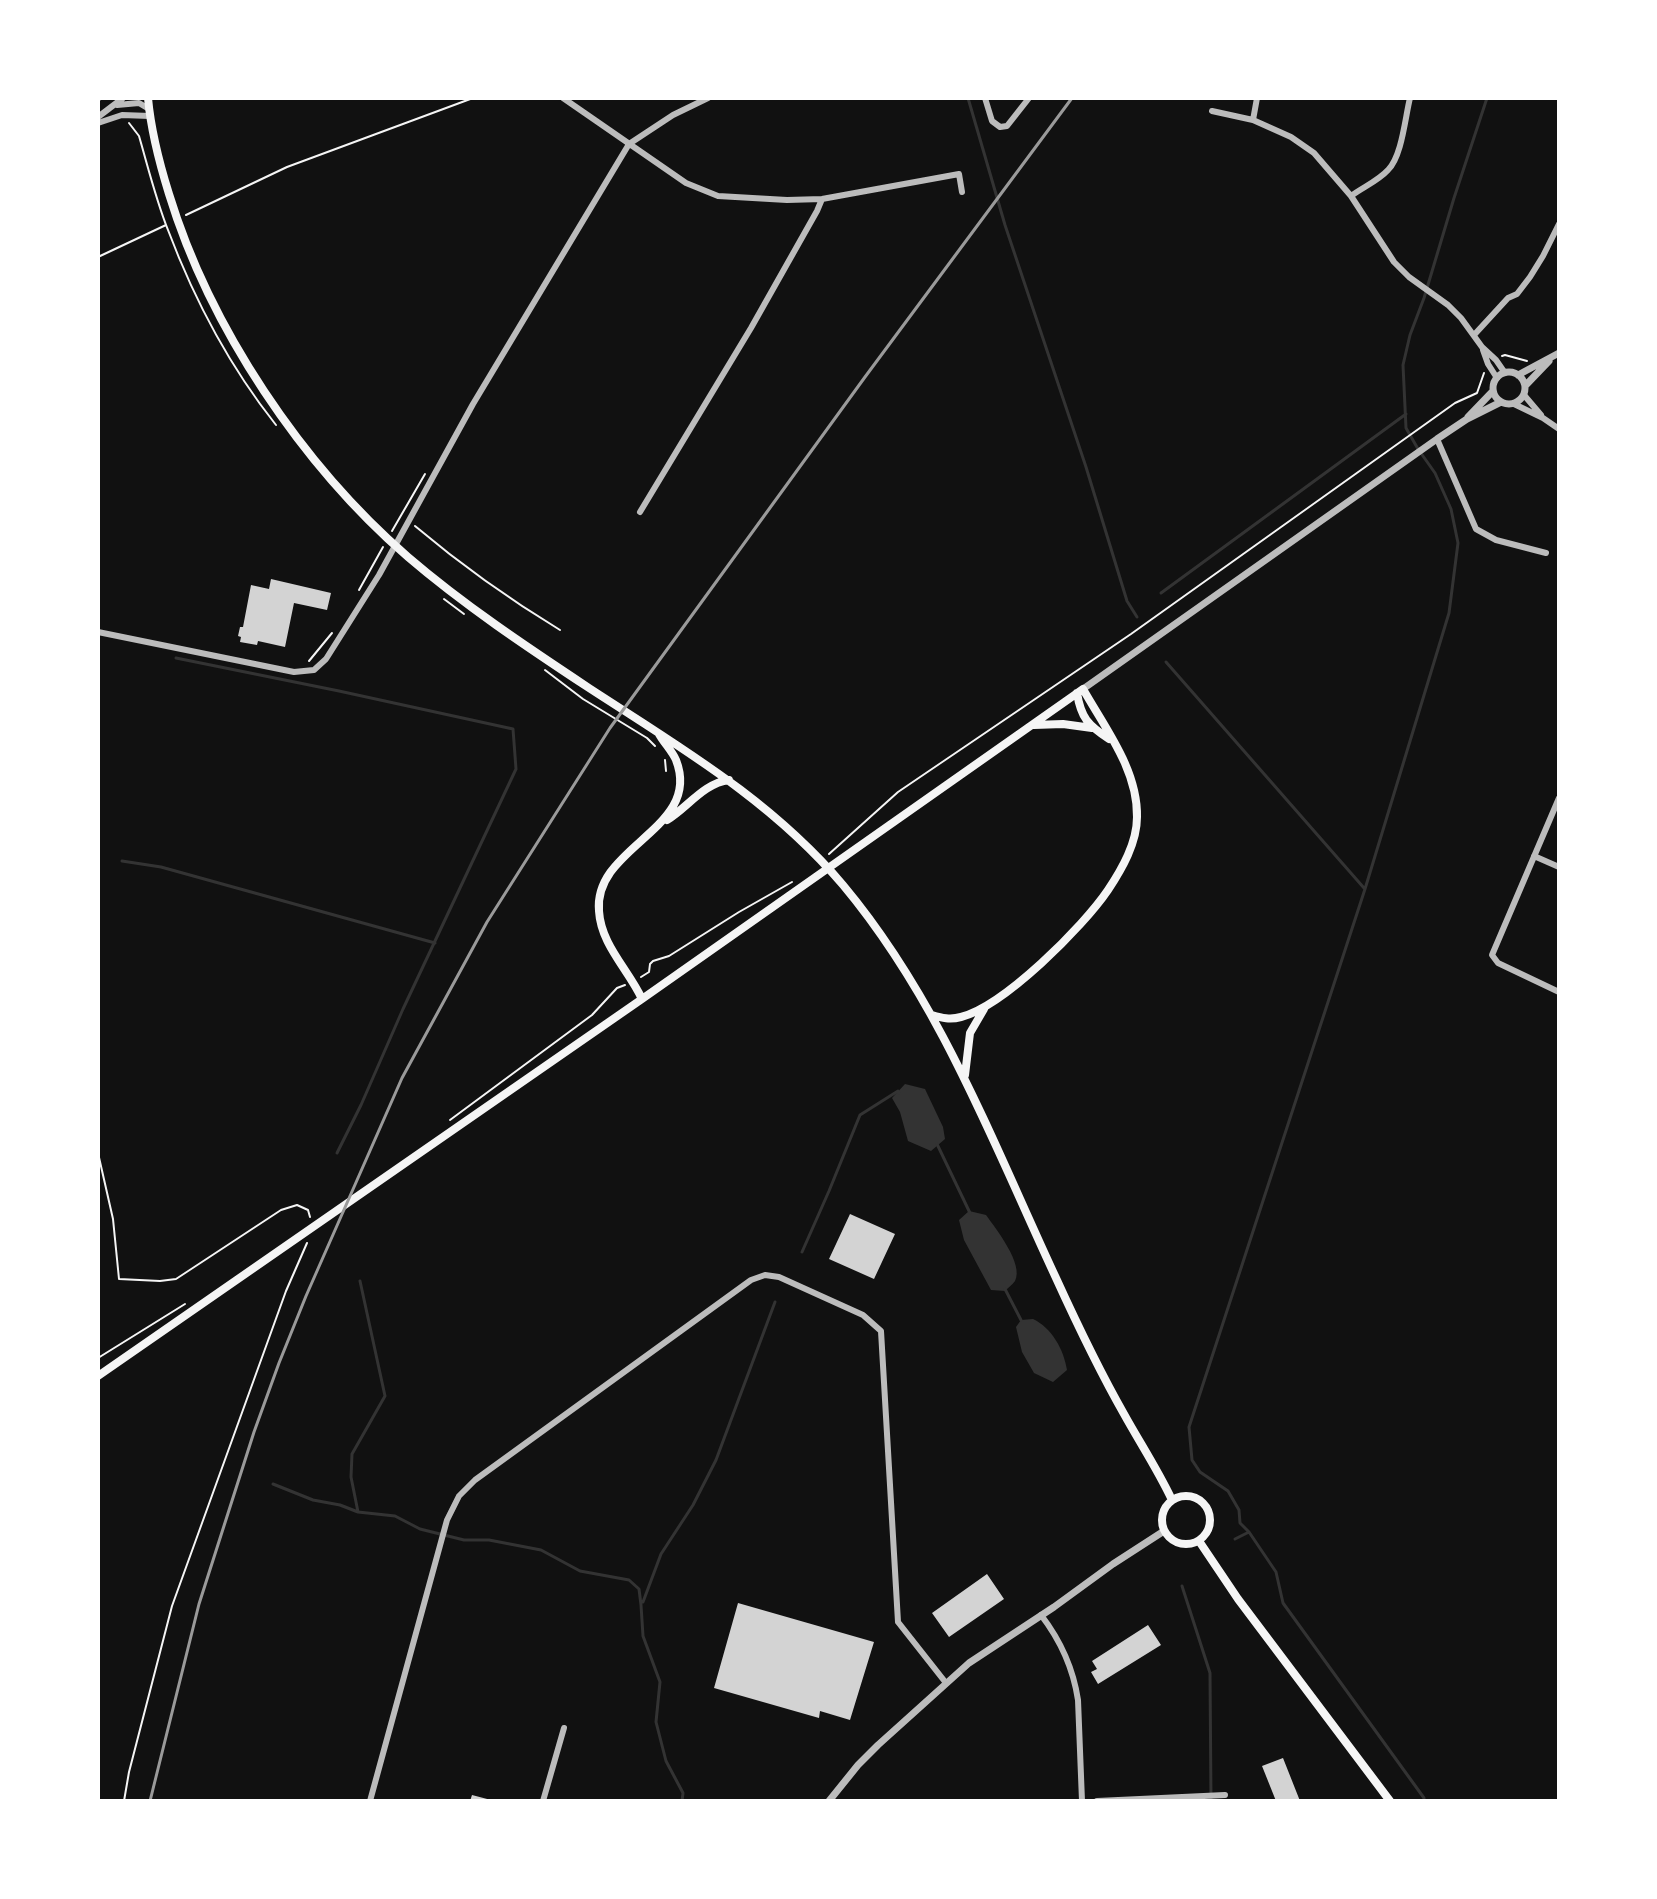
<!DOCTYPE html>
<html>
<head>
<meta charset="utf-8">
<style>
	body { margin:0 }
	#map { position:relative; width:1657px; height:1899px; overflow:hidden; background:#111; font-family:"Fira Sans Condensed",sans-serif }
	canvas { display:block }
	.frame { position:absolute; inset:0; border:100px solid #fff; pointer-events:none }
</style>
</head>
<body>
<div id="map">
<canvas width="1657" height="1899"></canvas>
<div class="frame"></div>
</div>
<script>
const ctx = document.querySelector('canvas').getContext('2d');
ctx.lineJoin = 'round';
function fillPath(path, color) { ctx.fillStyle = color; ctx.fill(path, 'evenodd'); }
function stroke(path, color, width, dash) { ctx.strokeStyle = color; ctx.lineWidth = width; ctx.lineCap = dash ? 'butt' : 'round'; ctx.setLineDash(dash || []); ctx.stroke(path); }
const water = new Path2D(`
	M905,1084L925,1089L943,1127L945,1139L931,1151L908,1141L900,1112L892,1098Z
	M969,1211L986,1215C996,1229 1024,1264 1015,1281C1012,1285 1009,1287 1005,1291L991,1290L964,1240L959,1220Z
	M1033,1319C1052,1328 1064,1350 1067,1370L1053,1382L1034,1373L1022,1352L1016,1327L1021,1320Z`);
const stream = new Path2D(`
	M968,98L1005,225L1086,467L1127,601L1137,617
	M1161,593L1406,414
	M176,658L339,691L513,729L516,769L403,1009L361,1105L337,1153
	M1166,662L1364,888
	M122,861L161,867L435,943
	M937,1144L970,1213
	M802,1252L829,1191L860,1115L898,1091L899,1093
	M1005,1289L1021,1320
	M273,1484L313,1500L340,1505L358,1512L395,1516L420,1529L464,1540H489L541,1550L580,1571L629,1580L639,1589L641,1605L643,1636L660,1682L656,1722L666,1761L683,1793L682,1801
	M358,1512L351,1477L352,1454L385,1396L360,1281
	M1235,1539L1249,1532
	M1182,1586L1210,1673L1211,1801
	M643,1602L661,1554L693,1505L716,1460L775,1302
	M1424,1801V1798L1283,1603L1276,1572L1249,1532L1240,1523L1239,1510L1228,1491L1200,1472L1192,1460L1189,1427L1365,889L1449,613L1458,543L1451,509L1435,473L1418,449L1406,428L1403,365L1410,335L1424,298L1454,198L1487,98`);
const building = new Path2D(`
	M271,579L331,593L327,610L294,603L285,647L258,641L257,645L240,642L241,637L238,636L240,627H243L251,585L269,589Z
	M850,1214L895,1234L874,1279L829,1259Z
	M987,1574L1004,1599L949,1637L932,1613Z
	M738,1603L874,1642L850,1720L820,1711L819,1718L714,1688Z
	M1148,1625L1161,1645L1098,1684L1091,1672L1097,1669L1092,1661Z
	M1283,1758L1300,1801H1276L1262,1766Z
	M472,1795L491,1800V1801H470Z`);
const path = new Path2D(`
	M98,102L101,98
	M129,123L139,136C148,167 156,200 168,230C194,299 230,367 276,425
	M186,215L287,167L473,98
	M98,257L166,225
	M1502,356L1505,355L1527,361
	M415,526C460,564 509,599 560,630
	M392,531L425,474
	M359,590L383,547
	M444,599L464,614
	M309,661L332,633
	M545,670L583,699L647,738L655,746
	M665,760L666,771
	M829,854L898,792L1131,634L1455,403L1477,393L1484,373
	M641,977L649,972L650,964L653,961L669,956L739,912L792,882
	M450,1120L592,1015L617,988L625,985
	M98,1153L113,1219L119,1279L160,1281L176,1279L281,1210L297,1205L308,1210L310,1217
	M98,1358L185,1304
	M124,1801L129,1772L172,1606L286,1291L307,1243`);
const minor = new Path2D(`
	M563,98L686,183L718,196L787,200L822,199L959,174L962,192
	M985,98L992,121L1000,127L1007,126L1029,98
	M117,105L139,103L149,109
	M1212,111L1253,120L1291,137L1314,153L1351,196L1394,262L1409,277L1448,305L1461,318L1482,347L1496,360L1505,373
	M98,117L123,98
	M1253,120L1257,98
	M98,123L122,115L150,116
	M1351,196C1363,187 1378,181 1388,170C1402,156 1405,118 1410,98
	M1474,335L1508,298L1517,294L1530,277L1543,256L1559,224
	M1483,350L1488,364L1497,378
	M1524,395L1541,415
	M1514,404L1543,418L1559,429
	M1437,439L1476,529L1496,540L1546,553
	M640,512L751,328L817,211L822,199
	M98,632L294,672L314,670L326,659L379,575L473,404L629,144L673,115L708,98
	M1559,798L1492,955L1498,963L1559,992
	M1534,856L1559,867
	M1041,1615C1061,1641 1073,1667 1078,1700L1082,1801
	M370,1801L447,1520L459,1496L475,1480L751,1280L765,1275L779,1277L863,1315L881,1331L898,1622L946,1683
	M543,1801L564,1728
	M1097,1801L1225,1795`);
const tertiary = new Path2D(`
	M1493 388a16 16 0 1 1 32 0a16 16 0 1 1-32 0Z
	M1518,375L1559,353
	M1525,386L1549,361
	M1468,417L1493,391
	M1083,689L1437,439L1467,419L1501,402
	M829,1801L858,1765L878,1745L969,1663L1054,1607L1113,1564L1164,1531`);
const secondary = new Path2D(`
	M148,98C151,131 159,162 169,194C210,328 302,465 408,557C464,605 527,647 589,688C681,748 771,800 843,885C940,1001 993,1143 1056,1278C1077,1324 1099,1370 1124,1414C1140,1443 1158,1470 1172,1500
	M1077,693C1081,718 1088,725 1109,739
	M1034,725L1063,724L1092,728
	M667,820C687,808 704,783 729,780
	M642,999C628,969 601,945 599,911C593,846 703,829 676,760C672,751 664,743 659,734
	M965,1075L970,1033L984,1009
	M98,1376L642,999L1083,689C1105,728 1138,770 1137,817C1137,843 1122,869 1108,890C1083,927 1004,1006 961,1017C950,1020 942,1018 932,1015
	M1162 1520a24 24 0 1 1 48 0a24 24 0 1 1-48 0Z
	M1199,1541L1238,1599L1390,1801`);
const rail = new Path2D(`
	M150,1801L199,1604L254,1432L279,1363L306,1296L402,1078L487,922L610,728L865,377L1072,98`);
fillPath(water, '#333');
stroke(stream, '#333', 3);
fillPath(building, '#d3d3d3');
stroke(path, '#f5f5f5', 2);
stroke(minor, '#bcbcbc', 6);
stroke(tertiary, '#bcbcbc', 7);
stroke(secondary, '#f5f5f5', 8);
stroke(rail, '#9a9a9a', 3);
</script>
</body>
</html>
